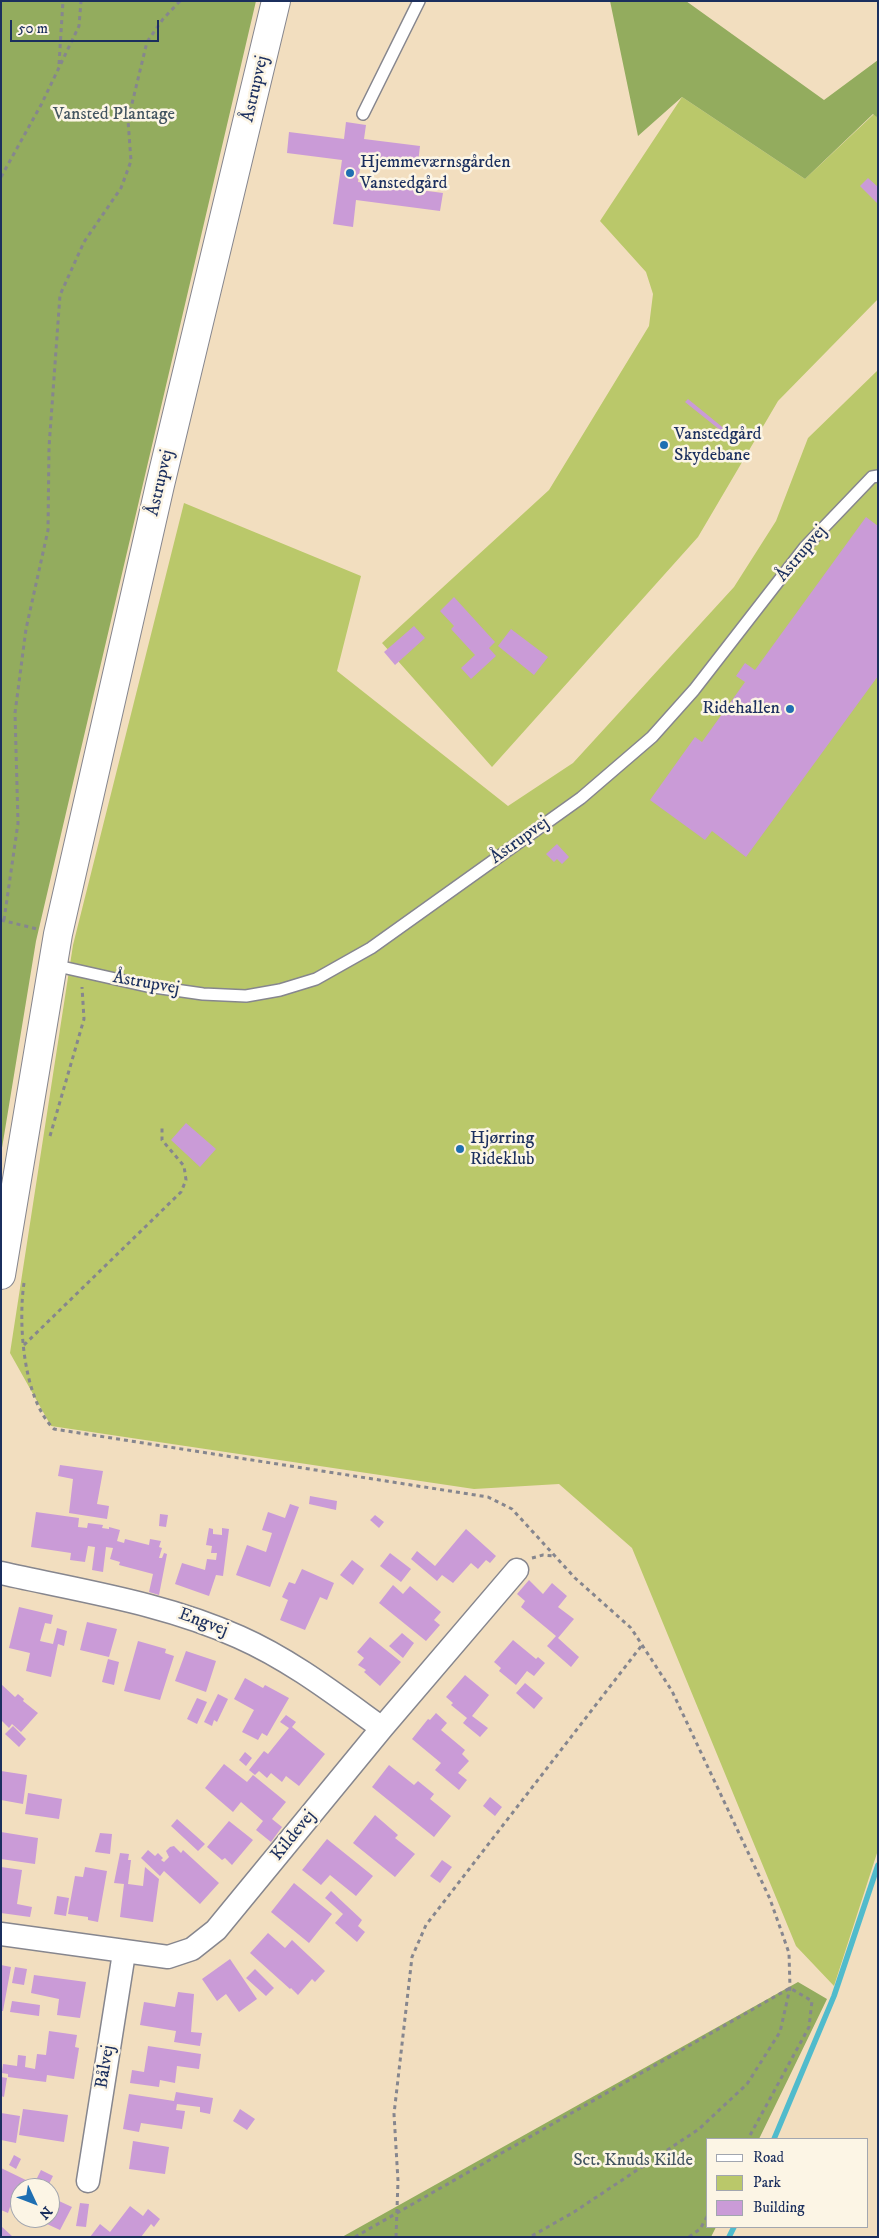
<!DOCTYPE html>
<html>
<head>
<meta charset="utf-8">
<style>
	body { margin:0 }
	#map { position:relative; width:879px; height:2238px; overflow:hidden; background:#f2debf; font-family:"IM FELL DW Pica",serif }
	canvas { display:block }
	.frame { position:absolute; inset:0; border:2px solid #1b2f5e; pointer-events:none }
	.legend { position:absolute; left:706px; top:2138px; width:162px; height:90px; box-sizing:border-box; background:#fcf5e5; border:1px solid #a2a6af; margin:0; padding:6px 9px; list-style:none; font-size:15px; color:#1b2f5e }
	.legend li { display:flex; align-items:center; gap:10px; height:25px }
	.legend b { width:25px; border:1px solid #a2a6af }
	.north { position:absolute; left:10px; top:2178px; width:50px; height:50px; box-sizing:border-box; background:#fcf5e5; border:1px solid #a2a6af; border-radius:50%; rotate:133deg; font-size:14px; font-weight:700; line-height:20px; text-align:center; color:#1b2f5e }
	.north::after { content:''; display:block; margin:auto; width:18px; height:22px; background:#1f6fb2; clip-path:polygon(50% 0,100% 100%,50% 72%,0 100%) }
	.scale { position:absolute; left:10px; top:20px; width:149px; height:22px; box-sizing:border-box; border:2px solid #1b2f5e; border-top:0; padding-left:6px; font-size:15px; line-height:18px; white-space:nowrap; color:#1b2f5e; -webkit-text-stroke:4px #fcf5e5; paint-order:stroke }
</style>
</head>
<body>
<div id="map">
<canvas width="879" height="2238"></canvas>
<div class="frame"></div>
<ul class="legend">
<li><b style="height:6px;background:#fff"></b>Road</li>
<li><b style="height:14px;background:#bac86a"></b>Park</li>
<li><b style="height:14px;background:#ca9bd7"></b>Building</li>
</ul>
<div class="north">N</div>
<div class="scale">50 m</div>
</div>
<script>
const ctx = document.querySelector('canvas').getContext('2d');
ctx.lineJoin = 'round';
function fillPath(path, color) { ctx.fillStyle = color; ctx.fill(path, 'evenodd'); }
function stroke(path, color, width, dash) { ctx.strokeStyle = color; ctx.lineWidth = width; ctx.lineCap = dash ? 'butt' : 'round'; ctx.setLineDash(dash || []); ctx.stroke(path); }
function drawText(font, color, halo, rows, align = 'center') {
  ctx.font = font + ' "IM FELL DW Pica",serif'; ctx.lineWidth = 5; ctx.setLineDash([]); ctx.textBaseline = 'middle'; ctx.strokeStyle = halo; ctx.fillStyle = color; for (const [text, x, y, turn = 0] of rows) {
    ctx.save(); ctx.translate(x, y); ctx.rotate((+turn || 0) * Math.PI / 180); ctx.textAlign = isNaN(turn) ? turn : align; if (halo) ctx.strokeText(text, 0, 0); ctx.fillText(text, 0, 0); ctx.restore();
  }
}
const green = new Path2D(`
	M682,97L805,179L874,114L878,118V299L778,401L698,537L492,767L382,643L549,490L649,326L653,294L646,272L600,221Z
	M878,370V1850L834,1986L796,1946L632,1548L559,1484L474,1489L51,1426L10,1353L73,945L184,503L361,576L337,671L508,806L573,763L734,587L776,521L808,438Z`);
const forest = new Path2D(`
	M1,1H256L36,941L1,1154Z
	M610,1H686L824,100L878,60V118L873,114L805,179L682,97L638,136Z
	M798,1982L827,1999L759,2139H708V2227H716L711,2237H342Z`);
const stream = new Path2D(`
	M774,2139L834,1996L878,1865
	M729,2237L734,2227`);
const building = new Path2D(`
	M346,122L366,125L364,139L420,146L418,163L362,156L358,182L443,193L440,211L356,200L353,227L333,224L342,160L287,153L289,132L344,139Z
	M868,178L878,187V204L860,186Z
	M688,399L732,435L730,438L685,402Z
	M866,517L878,526V676L746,857L712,831L705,840L650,800L695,737L702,742L745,682L736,676L745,663L755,670Z
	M454,597L495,642L489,648L496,656L471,679L461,668L475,655L451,629L454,626L440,611Z
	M414,626L425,638L395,665L384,652Z
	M511,629L548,657L534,675L498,646Z
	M557,844L569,857L562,864L557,859L554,862L546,854Z
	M186,1123L216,1149L200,1167L171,1140Z
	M60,1465L103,1471L97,1504L109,1506L107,1519L69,1513L73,1479L58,1476Z
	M310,1496L337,1501L336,1510L309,1504Z
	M290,1504L299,1507L270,1587L236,1575L247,1545L266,1552L272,1533L262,1530L268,1512L285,1518Z
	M36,1512L79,1518L78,1527L87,1528L88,1523L103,1525L102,1528L109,1529V1527L120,1530L117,1541L124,1543L125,1539L149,1545L150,1539L161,1541L159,1547L162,1548L159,1558H162L164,1553L167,1554L159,1595L149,1592L153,1574L119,1565L120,1562L110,1559L113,1548L106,1547L103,1572L92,1570L95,1547L88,1546L85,1562L70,1560L71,1553L31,1547Z
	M160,1514L168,1515L166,1527L159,1526Z
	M375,1515L384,1522L379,1528L370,1520Z
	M209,1528L213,1529V1534L222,1535V1528L229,1529L223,1576L216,1575L209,1596L175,1584L182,1563L205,1570L207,1559L216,1560L217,1553H211L212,1546L206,1545Z
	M466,1529L496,1556L490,1563L486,1560L478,1569L471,1563L453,1583L442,1575L437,1581L411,1559L417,1551L435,1566Z
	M390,1553L411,1569L401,1582L380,1566Z
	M352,1560L364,1569L353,1585L340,1575Z
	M302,1569L334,1583L327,1600L320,1597L305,1630L280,1620L288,1600L282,1597L289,1582L295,1584Z
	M529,1580L543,1594L552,1583L567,1596L558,1607L574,1619L558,1638L579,1657L571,1667L547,1646L556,1636L521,1607L525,1601L517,1594Z
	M393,1585L403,1594L410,1586L441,1612L434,1620L440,1625L426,1641L379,1603Z
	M19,1607L53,1615L51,1624L45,1623L40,1641L53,1644L57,1628L67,1631L64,1646L58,1644L51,1677L26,1671L30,1653L9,1648Z
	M87,1622L117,1629L109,1657L80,1650Z
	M402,1633L414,1643L403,1658L389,1646Z
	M370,1637L401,1662L380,1686L364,1672L366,1670L358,1665L364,1658L357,1652Z
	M513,1640L536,1659L538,1657L545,1663L534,1676L527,1671L516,1685L499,1671L501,1668L494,1662Z
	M138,1641L166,1649L165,1653L174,1656L160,1700L124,1691Z
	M186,1651L216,1661L206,1692L175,1681Z
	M108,1659L119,1662L114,1685L102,1682Z
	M465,1675L489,1695L472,1716L488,1728L480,1737L463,1723L467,1718L451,1705L453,1703L446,1697Z
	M245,1678L263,1688L265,1685L289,1698L267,1736L262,1733L258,1740L242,1732L254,1710L234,1699Z
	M525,1683L543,1698L534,1709L516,1693Z
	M1,1684L15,1697L18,1694L24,1699L23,1701L38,1713L21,1732L12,1724L9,1728L1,1720Z
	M218,1694L228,1699L217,1722L214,1720L212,1726L204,1722Z
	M197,1698L207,1702L197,1724L187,1719Z
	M436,1713L447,1723L441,1730L465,1750L462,1754L469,1761L458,1773L467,1780L459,1790L435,1770L441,1763L412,1739L428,1719L430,1720Z
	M286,1715L296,1722L292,1727L325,1754L299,1786L286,1776L282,1782L271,1773L267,1778L259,1771L255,1775L249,1770L264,1751L268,1754L289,1728L280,1722Z
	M13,1726L26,1739L19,1747L5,1734Z
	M245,1752L252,1758L246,1766L239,1760Z
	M224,1764L247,1782L253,1775L286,1802L272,1819L282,1827L271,1842L256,1830L263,1821L241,1802L233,1812L205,1788Z
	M389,1765L414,1785L418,1781L434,1794L430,1799L451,1816L434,1837L372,1787Z
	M1,1771L27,1775L23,1804L1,1800Z
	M28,1793L62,1799L59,1819L25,1814Z
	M490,1797L502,1807L495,1816L483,1806Z
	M375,1815L398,1835L395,1838L415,1854L395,1877L353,1843Z
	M177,1819L205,1844L198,1851L171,1826Z
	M229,1821L253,1840L232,1865L225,1858L222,1860L207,1847Z
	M1,1832L38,1838L35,1864L1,1859Z
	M100,1833L112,1834L110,1854L95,1852Z
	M327,1839L373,1876L356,1896L330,1875L321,1885L302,1870Z
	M174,1846L181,1853L183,1850L219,1883L200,1904L164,1871L160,1876L141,1858L148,1850L155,1856L158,1853L163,1858L161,1860L164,1862L169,1857L166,1851L170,1847Z
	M120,1853L129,1854L128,1860H131L128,1884L143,1886L145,1867L159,1879L153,1922L120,1917L124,1884L114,1883Z
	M442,1860L452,1867L440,1883L430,1876Z
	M1,1867L22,1870L17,1904L32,1907L30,1917L1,1913Z
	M85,1867L107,1871L98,1922L88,1920V1917L68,1914L75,1876L83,1877Z
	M294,1883L332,1914L309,1943L271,1912Z
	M331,1891L362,1920L358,1926L365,1932L357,1942L335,1923L343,1914L325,1898Z
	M57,1896L69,1898L66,1916L54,1914Z
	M268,1933L285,1948L292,1940L325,1971L315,1982L312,1979L298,1995L291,1988L290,1989L250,1953Z
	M230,1959L257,1999L239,2012L226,1994L217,2001L202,1979Z
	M1,1965L11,1967L3,2011H1Z
	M15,1967L27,1969L24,1985L12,1983Z
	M255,1969L274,1988L266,1996L246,1978Z
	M34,1975L86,1982L80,2018L57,2015L59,1999L31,1993Z
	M178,1992L194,1994L191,2032L202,2033L200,2046L174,2042L176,2031L140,2025L144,2002L175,2007Z
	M12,2001L40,2005L39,2016L10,2012Z
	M49,2031L77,2035L75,2047L79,2048L74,2079L47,2075L46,2082L8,2077V2074L2,2073L3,2064L17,2066L18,2055L26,2056L25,2067L35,2069L37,2054L46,2055Z
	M148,2046L201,2054L199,2069L177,2066L175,2083L160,2080L159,2087L130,2083L132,2070L144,2072Z
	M1,2077L7,2078L4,2097L1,2096Z
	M176,2092L213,2098L210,2114L200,2112V2107L177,2104L176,2110L185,2111L182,2129L141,2123L139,2132L123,2129L129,2094L174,2101Z
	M23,2109L68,2115L64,2142L19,2135Z
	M240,2109L255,2119L247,2130L233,2121Z
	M1,2113L20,2116L16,2143L1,2140Z
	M133,2141L169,2147L165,2174L129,2169Z
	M14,2155L21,2159L16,2169L9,2165Z
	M1,2168L34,2184L41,2170L53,2176L47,2188H20V2212L10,2207L8,2213L1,2210Z
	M59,2201L72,2207L60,2230L47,2224Z
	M80,2203L89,2204L86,2227L76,2226Z
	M130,2206L143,2216L148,2209L160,2219L154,2227L151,2224L141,2237H90L100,2224L110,2232Z
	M1,2226L13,2237H1Z`);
const path = new Path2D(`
	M59,64L63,1
	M1,177L41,105L79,26L81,1
	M1,920L37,929
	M4,920L18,823L15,713L26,629L48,530L49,447L60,295L84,242L121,188L131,161L128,120L147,42L163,19L180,1
	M50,1136L84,1019L82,987
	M24,1283C18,1323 23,1399 54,1429L488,1497L512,1509L575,1578L631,1628L672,1691L770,1899L789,1953L790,1988L780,2032L747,2084L699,2129L574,2212L530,2237
	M24,1345L181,1192L186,1180L184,1166L162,1140V1127
	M532,1558L543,1555L555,1556
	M355,2237L790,1988L812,2001L809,2027L748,2139
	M396,2237L398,2181L394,2114L412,1957L426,1925L642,1645
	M689,2237L700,2229L708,2215`);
const service = new Path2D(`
	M363,114L419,1
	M53,965L147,986L203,994L246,996L280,990L316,979L371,948L581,798L652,737L694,690L805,547L872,477L878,476`);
const minor = new Path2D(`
	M1,1573C81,1591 164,1603 239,1637C291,1660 336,1695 382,1728
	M1,1934L168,1957L192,1949L216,1930L382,1728L517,1570
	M88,2181L124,1953`);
const tertiary = new Path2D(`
	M1,1275L58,934L160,485L276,1`);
const markers = [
	[350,173,5,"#1f6fb2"],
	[664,445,5,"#1f6fb2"],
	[790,709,5,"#1f6fb2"],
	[460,1149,5,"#1f6fb2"]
];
const streetNames = [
	["Åstrupvej",256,89,-77],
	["Åstrupvej",161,483,-77],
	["Åstrupvej",802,554,-50],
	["Åstrupvej",520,841,-36],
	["Åstrupvej",146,984,10],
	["Engvej",203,1623,20],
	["Kildevej",294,1836,-51],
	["Bålvej",106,2067,-81]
];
const parkNames = [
	["Vansted Plantage",114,115],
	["Sct. Knuds Kilde",633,2161]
];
const poiNames = [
	["Hjemmeværnsgården",360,163],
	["Vanstedgård",360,184],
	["Vanstedgård",674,435],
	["Skydebane",674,456],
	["Ridehallen",780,709,"right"],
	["Hjørring",470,1139],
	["Rideklub",470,1160]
];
fillPath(green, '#bac86a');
fillPath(forest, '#93ac5e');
stroke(stream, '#50bbcc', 5.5);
fillPath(building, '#ca9bd7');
stroke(service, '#86868e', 14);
stroke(minor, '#86868e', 25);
stroke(tertiary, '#86868e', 30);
stroke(path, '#86868e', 3, [4, 4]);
stroke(service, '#fff', 11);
stroke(minor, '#fff', 22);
stroke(tertiary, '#fff', 28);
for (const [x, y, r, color] of markers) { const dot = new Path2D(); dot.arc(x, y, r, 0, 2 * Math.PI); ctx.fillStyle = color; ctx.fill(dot); stroke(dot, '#fcf5e5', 2); }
drawText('18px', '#1b2f5e', '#fcf5e5', streetNames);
drawText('18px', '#435561', '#fcf5e5', parkNames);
drawText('18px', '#1b2f5e', '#fcf5e5', poiNames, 'left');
</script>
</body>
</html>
